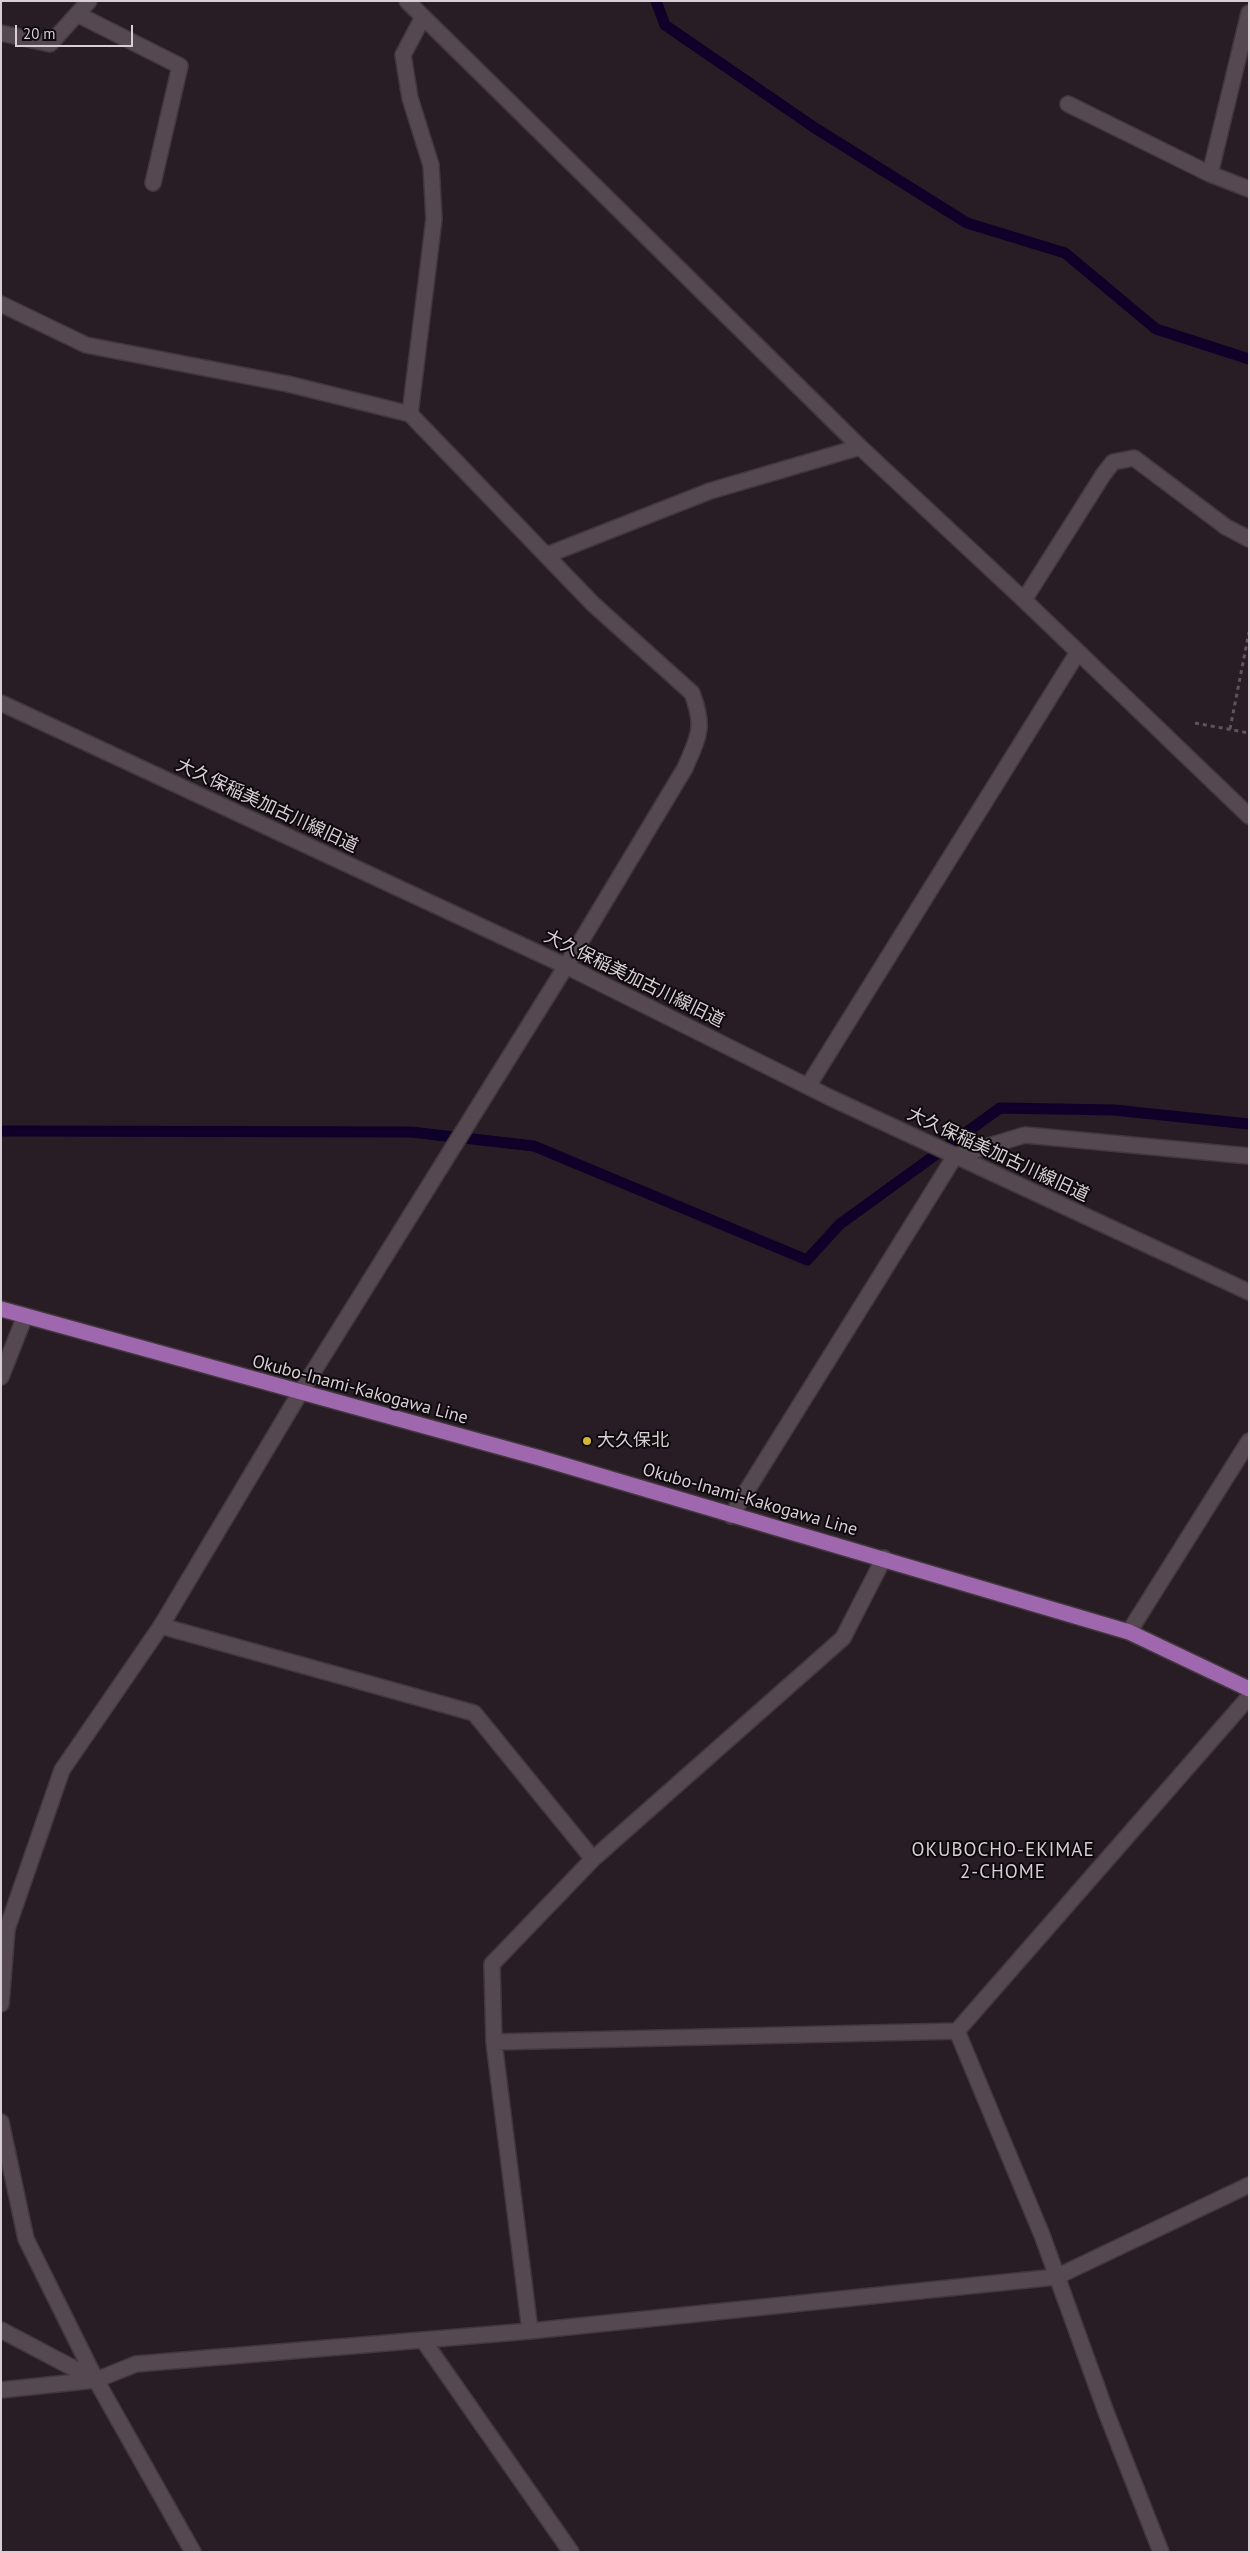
<!DOCTYPE html>
<html>
<head>
<meta charset="utf-8">
<style>
	body { margin:0 }
	#map { position:relative; width:1250px; height:2553px; overflow:hidden; background:#281d24; font-family:"PT Sans",sans-serif }
	canvas { display:block }
	.frame { position:absolute; inset:0; border:2px solid #d7cfd4; pointer-events:none }
	.scale { position:absolute; left:15px; top:25px; width:118px; height:22px; box-sizing:border-box; border:2px solid #d7cfd4; border-top:0; padding-left:6px; font-size:15px; line-height:18px; white-space:nowrap; color:#d7cfd4; -webkit-text-stroke:4px #0e090c; paint-order:stroke }
</style>
</head>
<body>
<div id="map">
<canvas width="1250" height="2553"></canvas>
<div class="frame"></div>
<div class="scale">20 m</div>
</div>
<script>
const ctx = document.querySelector('canvas').getContext('2d');
ctx.lineJoin = 'round';
function stroke(path, color, width, dash) { ctx.strokeStyle = color; ctx.lineWidth = width; ctx.lineCap = dash ? 'butt' : 'round'; ctx.setLineDash(dash || []); ctx.stroke(path); }
function drawText(font, color, halo, rows, align = 'center') {
  ctx.font = font + ' "PT Sans","Noto Sans JP",sans-serif'; ctx.lineWidth = 4; ctx.setLineDash([]); ctx.textBaseline = 'middle'; ctx.strokeStyle = halo; ctx.fillStyle = color; for (const [text, x, y, turn = 0] of rows) {
    ctx.save(); ctx.translate(x, y); ctx.rotate((+turn || 0) * Math.PI / 180); ctx.textAlign = isNaN(turn) ? turn : align; if (halo) ctx.strokeText(text, 0, 0); ctx.fillText(text, 0, 0); ctx.restore();
  }
}
const stream = new Path2D(`
	M656,1L665,25L815,128L967,223L1065,253L1156,329L1249,359
	M1,1131L411,1132L534,1146L807,1260L840,1224L1000,1108L1114,1110L1249,1124`);
const path = new Path2D(`
	M1195,723L1249,733
	M1230,729L1249,632`);
const minor = new Path2D(`
	M407,1L860,447L1024,600L1249,816
	M77,14L180,66L153,183
	M1,33L50,44L89,1
	M1068,104L1210,174L1249,189
	M1210,174L1249,13
	M1,304L86,345L288,384L410,414L593,604L692,693C705,728 699,735 685,768L566,966L300,1393L161,1626L62,1770L7,1929L1,2004
	M410,414L434,219L431,165L410,98L403,55L423,17
	M547,555L710,491L860,447
	M1024,600L1103,475L1113,462L1134,458L1226,527L1249,539
	M1,703L566,966L831,1098L1249,1292
	M808,1086L1078,652
	M1,1377L25,1316
	M731,1516L955,1156L1025,1135L1249,1156
	M161,1626L474,1713L593,1859
	M1129,1632L1249,1441
	M494,2042L957,2031
	M1,2122L26,2239L96,2380L193,2552
	M1,2330L96,2380
	M530,2331L494,2042L492,1964L593,1859L843,1638L884,1558
	M423,2340L571,2552
	M1,2390L96,2380L136,2364L530,2331L1056,2277L1249,2185
	M1161,2552L1106,2412L1042,2235L957,2031L1249,1697`);
const major = new Path2D(`
	M1,1309L540,1458L1129,1632L1249,1689`);
const markers = [
	[587,1441,5,"#d4b635"]
];
const streetNames = [
	["大久保稲美加古川線旧道",267,806,25],
	["大久保稲美加古川線旧道",634,979,26],
	["大久保稲美加古川線旧道",998,1155,25],
	["Okubo-Inami-Kakogawa Line",360,1390,15],
	["Okubo-Inami-Kakogawa Line",750,1500,16]
];
const poiNames = [
	["大久保北",597,1441]
];
const neighbourhoodNames = [
	["OKUBOCHO-EKIMAE",1003,1851],
	["2-CHOME",1003,1873]
];
stroke(stream, '#0e0029', 11);
stroke(minor, '#41373d', 18);
stroke(major, '#41373d', 18);
stroke(path, '#5e545a', 3, [4, 4]);
stroke(minor, '#554850', 15);
stroke(major, '#9f68ae', 15);
for (const [x, y, r, color] of markers) { const dot = new Path2D(); dot.arc(x, y, r, 0, 2 * Math.PI); ctx.fillStyle = color; ctx.fill(dot); stroke(dot, '#0e090c', 2); }
drawText('18px', '#d7cfd4', '#0e090c', streetNames);
drawText('18px', '#d7cfd4', '#0e090c', poiNames, 'left');
ctx.letterSpacing = '1px';
drawText('19px', '#d7cfd4', '#0e090c', neighbourhoodNames);
ctx.letterSpacing = '0px';
</script>
</body>
</html>
